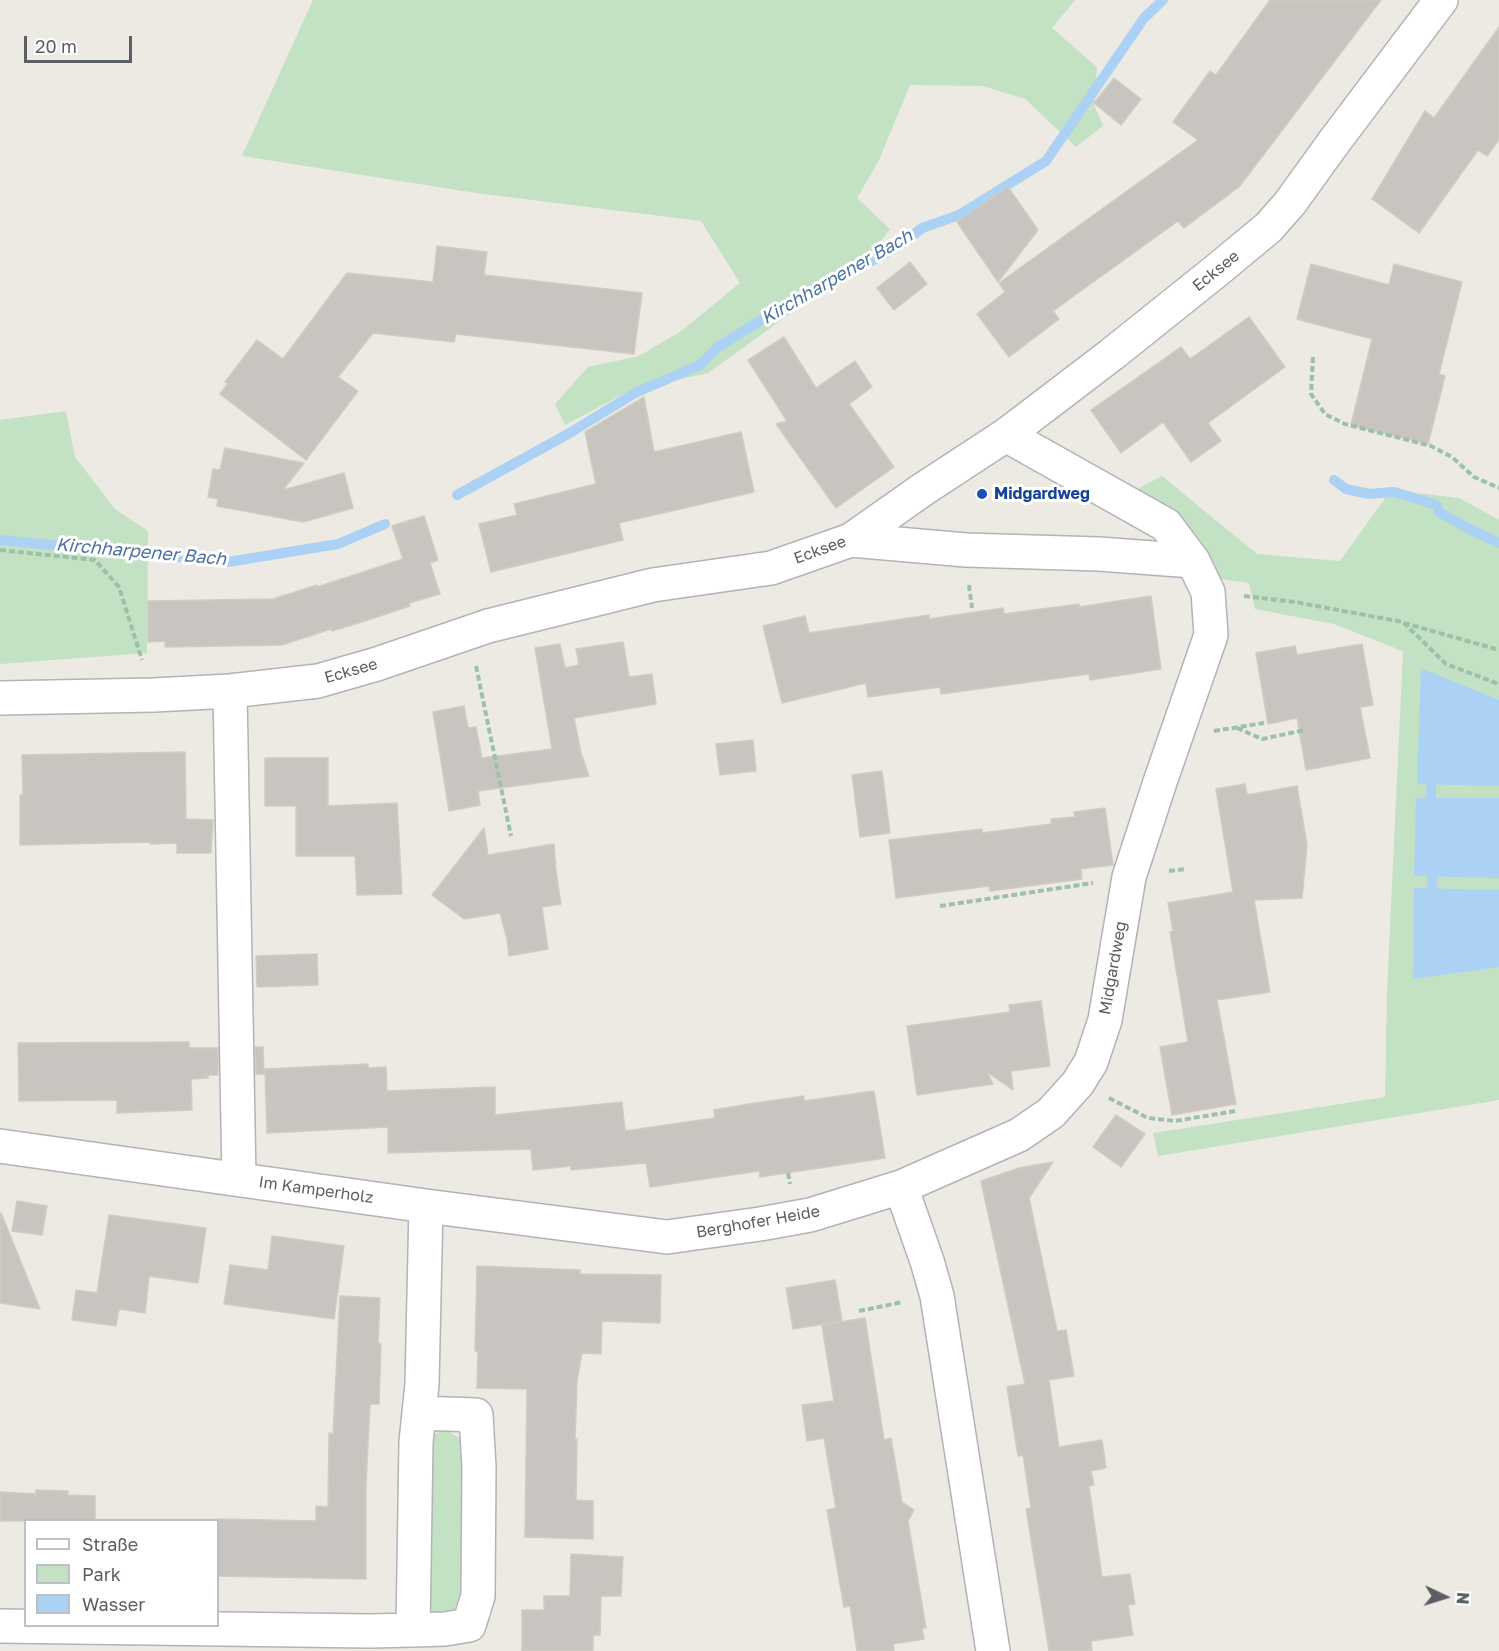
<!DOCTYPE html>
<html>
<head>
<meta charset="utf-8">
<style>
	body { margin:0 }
	#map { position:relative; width:1499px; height:1651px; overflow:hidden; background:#eceae3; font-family:"Golos Text",sans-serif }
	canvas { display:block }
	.legend { position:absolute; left:24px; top:1519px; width:195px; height:108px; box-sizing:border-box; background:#fff; border:2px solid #bdbfc0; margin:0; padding:8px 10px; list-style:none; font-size:18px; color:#5b5e62 }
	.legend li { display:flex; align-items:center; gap:12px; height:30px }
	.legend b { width:30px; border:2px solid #bdbfc0 }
	.north { position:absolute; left:1415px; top:1567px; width:60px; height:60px; -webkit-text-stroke:4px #fff; paint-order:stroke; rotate:94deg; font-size:16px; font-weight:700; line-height:24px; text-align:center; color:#5b5e62 }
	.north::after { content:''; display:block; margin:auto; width:21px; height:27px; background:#5b5e62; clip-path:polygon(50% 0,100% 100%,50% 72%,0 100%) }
	.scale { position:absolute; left:24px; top:36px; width:108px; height:27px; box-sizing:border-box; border:3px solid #5b5e62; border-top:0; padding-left:8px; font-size:18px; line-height:21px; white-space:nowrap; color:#5b5e62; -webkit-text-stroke:4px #fff; paint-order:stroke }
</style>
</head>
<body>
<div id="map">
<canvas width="1499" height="1651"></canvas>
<ul class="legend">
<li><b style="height:8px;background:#fff"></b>Straße</li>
<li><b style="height:16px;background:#c3e1c3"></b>Park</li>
<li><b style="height:16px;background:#abd2f4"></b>Wasser</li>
</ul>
<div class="north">N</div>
<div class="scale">20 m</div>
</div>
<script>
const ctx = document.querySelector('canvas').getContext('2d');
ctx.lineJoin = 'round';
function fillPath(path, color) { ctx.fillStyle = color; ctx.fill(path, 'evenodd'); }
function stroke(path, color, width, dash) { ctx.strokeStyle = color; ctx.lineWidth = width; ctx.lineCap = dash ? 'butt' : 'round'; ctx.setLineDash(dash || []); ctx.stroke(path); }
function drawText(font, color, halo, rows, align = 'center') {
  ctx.font = font + ' "Golos Text",sans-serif'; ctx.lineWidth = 6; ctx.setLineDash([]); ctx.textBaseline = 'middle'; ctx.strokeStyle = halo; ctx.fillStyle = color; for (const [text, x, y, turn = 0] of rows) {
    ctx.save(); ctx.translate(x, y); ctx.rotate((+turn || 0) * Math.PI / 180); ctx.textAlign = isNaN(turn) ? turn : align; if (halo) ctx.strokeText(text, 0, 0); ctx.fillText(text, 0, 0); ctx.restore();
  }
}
const green = new Path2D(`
	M313,0H1075L1052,28L1097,67L1094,105L1103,126L1076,147L1025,99L983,86L910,85L879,160L857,198L890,229L872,253L808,301L708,373L631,390L565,425L555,404L588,367L639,356L680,332L740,283L701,221L476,193L242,156Z
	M66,411L75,457L115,509L148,531L147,653L0,664V420Z
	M1162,476L1257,554L1340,561L1391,490L1459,498L1499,520V1100L1158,1156L1153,1133L1385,1097L1387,991L1403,652L1395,648L1334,624L1255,609L1249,583L1204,577L1193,533L1130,493Z
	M446,1430L462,1440L471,1459L463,1604L451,1613L433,1611L424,1602L433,1434Z`);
const water = new Path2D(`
	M1421,668L1499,700V786L1417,784Z
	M1416,798H1499V878L1414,876Z
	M1414,888L1499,890V967L1413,979Z`);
const stream = new Path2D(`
	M1334,480L1346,489L1369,494L1394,492L1437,505L1439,512L1467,528L1499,543
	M457,495L568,434L635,393L700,365L718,347L774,312L824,287L902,244L922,228L959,215L1046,161L1144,18L1163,0
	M0,540L228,562L338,544L385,524
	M1430,811L1432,773
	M1432,901V862`);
const building = new Path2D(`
	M1270,0H1381L1239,187L1184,228L1178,221L1053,311L1059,319L1009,357L977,314L1005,292L999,283L1198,140L1173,122L1210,71L1216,75Z
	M1499,27V140L1487,156L1478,150L1419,233L1372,199L1425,111L1434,118Z
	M1114,78L1141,99L1121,125L1094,103Z
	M1008,187L1038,230L998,282L957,222Z
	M437,246L487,252L484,275L642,293L634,354L456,334L454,342L373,333L338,377L358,391L306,460L220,394L228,383L225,382L257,340L283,359L347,273L433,282Z
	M910,262L927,284L894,310L877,288Z
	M1311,264L1389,285L1394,264L1462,282L1439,374L1445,376L1428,444L1351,425L1372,339L1297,319Z
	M1249,317L1285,367L1208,423L1221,441L1191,462L1163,422L1121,453L1091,410L1181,347L1190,359Z
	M784,337L816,388L855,361L872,387L849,404L894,467L836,508L776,424L787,421L748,360Z
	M644,397L654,452L741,432L754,492L619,523L623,540L491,572L479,524L517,515L514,504L596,484L585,432Z
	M225,448L304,463L283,490L344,473L353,508L303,522L217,506L218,499L208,497L213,469L220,470Z
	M424,516L438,560L430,563L440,594L409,603L410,606L371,619L332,631L331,629L282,645L165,647V641L148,642V601L273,599L317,585V587L403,559L392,526Z
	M1151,596L1161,669L1090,680L1089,674L941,694L940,687L868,697L866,683L782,703L763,626L805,616L809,633L929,615V619L1003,608L1004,614L1079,604V607Z
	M623,642L629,677L652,674L656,704L574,718L581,753L589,776L478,791L480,805L449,811L433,712L464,706L468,728L476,727L482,758L552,749L535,648L560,644L565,668L579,665L576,649Z
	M1362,644L1373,705L1360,707L1370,758L1306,770L1297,718L1268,724L1256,653L1295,646L1297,655Z
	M753,740L756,771L720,775L716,744Z
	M185,752L186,819L213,820L211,853H177V843L150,844V842L20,845V795H23L22,755Z
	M265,758H328V806L397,803L402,894L357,895L355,856H296V806H265Z
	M882,771L890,833L860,837L852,775Z
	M1245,784L1247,795L1297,786L1307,845L1302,898L1254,900L1270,992L1217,1000L1236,1104L1172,1115L1160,1047L1188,1042L1170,932L1173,931L1168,903L1233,892L1216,789Z
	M1105,808L1113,865L1081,869L1082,879L990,891L989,886L896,898L889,840L982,829V833L1051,824V819L1075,817L1074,812Z
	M484,828L488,855L554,844L556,871L561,904L542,907L548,949L509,956L507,939L500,913L464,919L432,895Z
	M317,954L318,985L257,987L256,956Z
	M1041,1001L1050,1066L1011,1071L1013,1090L987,1072L993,1084L917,1095L907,1026L1010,1012L1009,1005Z
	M189,1042V1048H218V1075H208V1078L191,1079L192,1110L117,1113V1100L19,1101L18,1043Z
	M255,1047H263L264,1074H256Z
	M368,1064V1068L386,1067L387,1091L495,1087V1115L622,1102L625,1131L715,1118L714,1110L749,1104L804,1096V1101L874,1091L885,1158L760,1177L759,1171L650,1187L646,1163L571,1170V1166L533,1170L531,1149L388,1153V1127L267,1133L265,1069Z
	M1116,1115L1145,1134L1121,1167L1093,1147Z
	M1053,1162L1029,1198L1057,1331L1066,1330L1074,1376L1049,1380L1059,1447L1102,1440L1106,1468L1091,1471L1094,1485L1089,1486L1102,1577L1130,1574L1135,1604L1128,1605L1133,1635L1091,1641L1092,1651H1049L1026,1509L1031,1508L1023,1455L1018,1456L1007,1387L1025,1384L981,1181L1019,1168Z
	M17,1201L47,1206L42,1235L12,1231Z
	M0,1213H1L40,1309L0,1303Z
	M109,1215L206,1228L198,1283L149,1276L145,1313L119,1309L116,1326L72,1320L76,1290L97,1293Z
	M272,1236L344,1246L334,1319L224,1304L230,1265L268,1270Z
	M477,1266L580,1270V1274L661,1275L660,1323L602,1321L601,1354L582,1353L577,1381L575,1439H577L576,1500L593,1501V1539L525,1537L527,1389L477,1388L478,1351H475Z
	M835,1280L842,1321L793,1329L786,1288Z
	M340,1296L380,1298L378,1344H381L379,1404H370L366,1483V1579L218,1576V1519L316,1521V1506L328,1507L329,1433L333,1434Z
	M865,1318L884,1440L891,1438L902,1502L914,1510L908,1521L926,1628H922L924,1639L893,1644L894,1651H857L850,1606L844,1607L827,1510L836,1508L824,1438L807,1441L802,1405L834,1401L822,1325Z
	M36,1490L68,1491V1495L95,1496V1521H0V1492L36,1494Z
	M571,1554L623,1557L621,1596H601L600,1635H593V1651H522V1610H544V1596H570Z`);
const path = new Path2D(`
	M1313,357L1311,394L1325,414L1345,424L1431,446L1452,457L1474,477L1499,488
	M0,550L95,560L119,587L142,660
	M969,585L972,608
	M1244,596L1295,602L1403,622L1446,664L1499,684
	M1404,623L1499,650
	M476,666L511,836
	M1237,728L1262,739L1305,730
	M1214,731L1264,723
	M1169,871L1186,869
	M940,906L1093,883
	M1109,1098L1148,1118L1175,1121L1235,1111
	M788,1173L790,1184
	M859,1311L903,1302`);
const minor = new Path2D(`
	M851,540L966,550L1099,554L1193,561
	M230,691L239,1179
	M0,698L154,695L230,691L318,681L377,664L488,626L653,585L771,568L851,540L922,490L1006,435L1111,355L1216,271L1269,227L1290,203L1334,142L1441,0
	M0,1146L426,1206L422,1384L416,1442L413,1630L370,1631L0,1626
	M901,1187L927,1261L937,1296L993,1651
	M426,1206L667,1237L760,1224L810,1215L901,1187L1019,1135L1051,1113L1078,1083L1091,1062L1105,1020L1129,877L1160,782L1211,635L1208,592L1193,561L1166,525L1006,435
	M413,1630L445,1629L469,1625L478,1596L479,1467L476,1415L419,1413`);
const markers = [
	[982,494,6,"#1a4fb4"]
];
const streetNames = [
	["Ecksee",1216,271,-39],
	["Ecksee",820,550,-20],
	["Ecksee",351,671,-16],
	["Midgardweg",1113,968,-80],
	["Im Kamperholz",316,1190,8],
	["Berghofer Heide",758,1222,-10]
];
const transitNames = [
	["Midgardweg",994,494]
];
const waterNames = [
	["Kirchharpener Bach",837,277,-30],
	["Kirchharpener Bach",141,552,5]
];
fillPath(green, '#c3e1c3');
fillPath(water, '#abd2f4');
stroke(stream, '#abd2f4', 10);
fillPath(building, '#c8c5c0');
stroke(building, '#d0ccc2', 1.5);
stroke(minor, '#b1b3b7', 36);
stroke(path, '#9cc1a8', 4, [6, 3]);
stroke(minor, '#fff', 33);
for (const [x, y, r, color] of markers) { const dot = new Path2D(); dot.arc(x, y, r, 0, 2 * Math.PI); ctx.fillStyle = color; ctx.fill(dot); stroke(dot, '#fff', 2); }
drawText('16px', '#5b5e62', '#fff', streetNames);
drawText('bold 16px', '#164399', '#fff', transitNames, 'left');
drawText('italic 18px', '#4b74a4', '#fff', waterNames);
</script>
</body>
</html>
